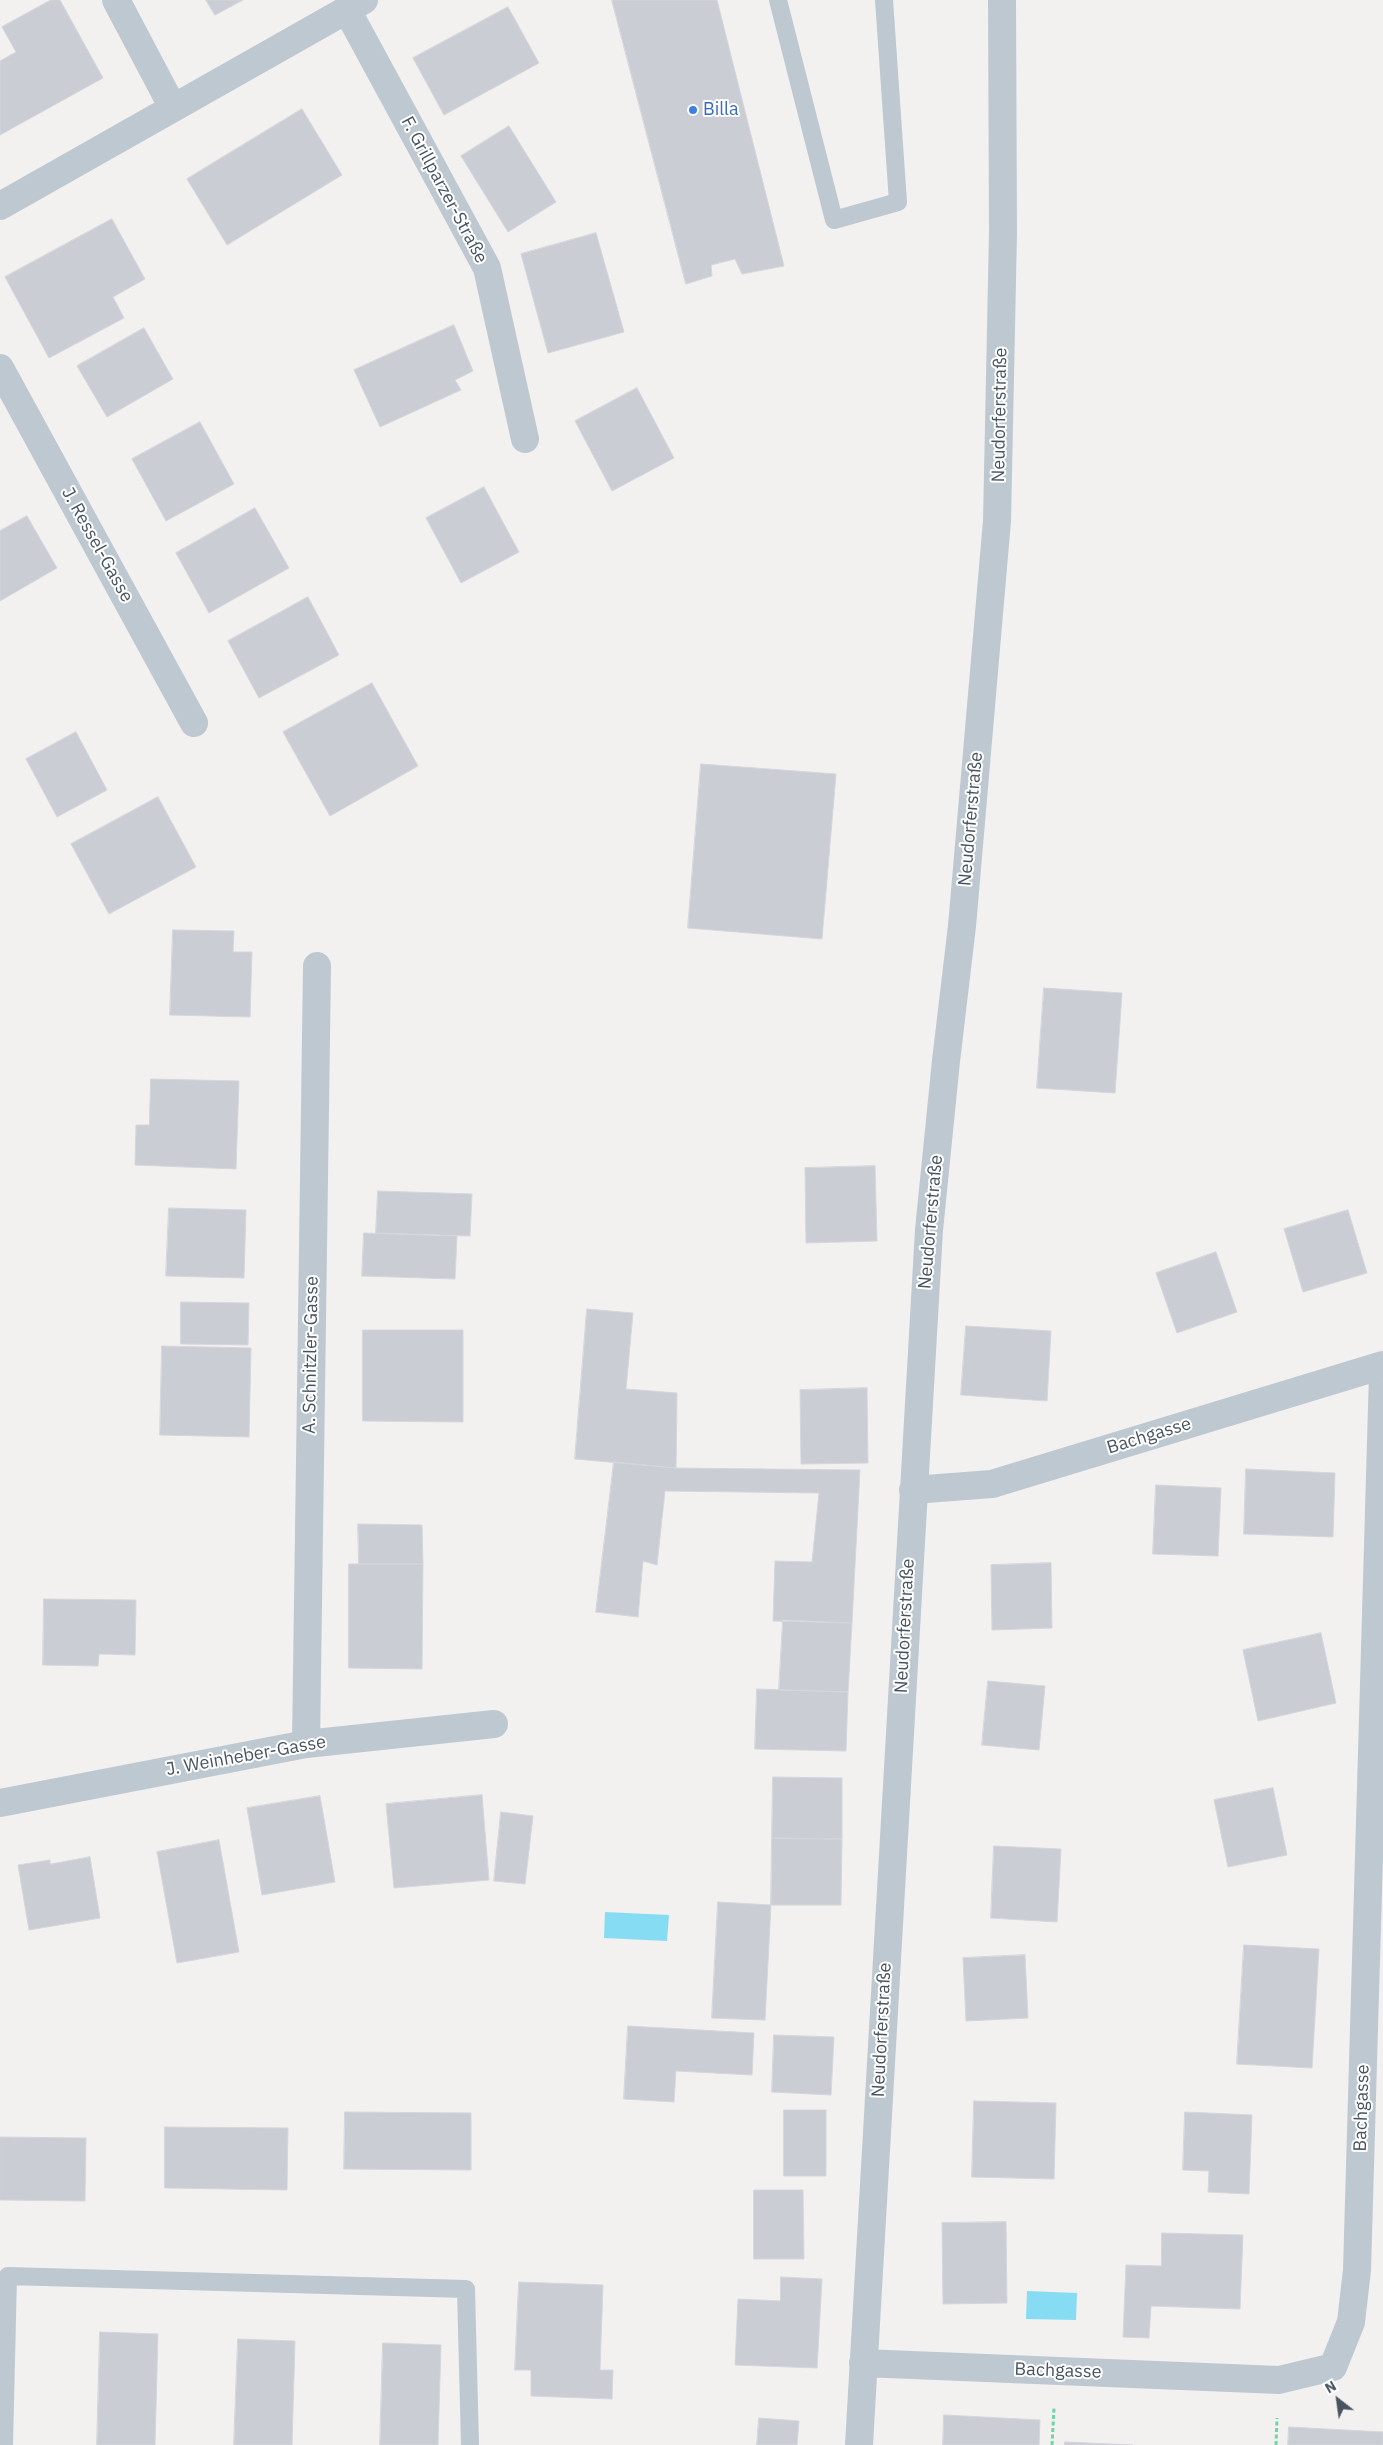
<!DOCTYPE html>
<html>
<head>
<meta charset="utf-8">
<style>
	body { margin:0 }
	#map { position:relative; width:1383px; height:2445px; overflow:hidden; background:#f3f0f0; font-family:"IBM Plex Sans",sans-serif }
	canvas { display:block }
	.north { position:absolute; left:1313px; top:2375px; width:50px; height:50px; -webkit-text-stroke:4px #fff; paint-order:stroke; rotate:330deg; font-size:14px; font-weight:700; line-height:20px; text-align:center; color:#475460 }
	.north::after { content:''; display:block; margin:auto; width:18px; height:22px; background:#475460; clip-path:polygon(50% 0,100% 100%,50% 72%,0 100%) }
</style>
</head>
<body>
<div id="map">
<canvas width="1383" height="2445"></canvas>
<div class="north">N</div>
</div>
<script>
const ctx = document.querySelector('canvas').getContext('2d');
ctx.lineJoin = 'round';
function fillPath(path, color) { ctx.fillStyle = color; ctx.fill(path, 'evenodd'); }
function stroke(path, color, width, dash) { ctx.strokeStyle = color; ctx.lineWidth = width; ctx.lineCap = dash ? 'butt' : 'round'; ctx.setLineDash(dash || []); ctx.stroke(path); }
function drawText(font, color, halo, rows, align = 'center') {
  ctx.font = font + ' "IBM Plex Sans",sans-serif'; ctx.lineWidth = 4; ctx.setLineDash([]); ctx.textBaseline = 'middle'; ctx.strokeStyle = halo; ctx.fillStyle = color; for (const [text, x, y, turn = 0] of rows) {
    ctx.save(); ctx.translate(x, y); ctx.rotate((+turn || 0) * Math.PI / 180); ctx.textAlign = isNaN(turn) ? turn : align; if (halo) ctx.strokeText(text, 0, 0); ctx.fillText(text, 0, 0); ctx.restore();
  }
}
const water = new Path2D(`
	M605,1912L669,1915L667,1941L604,1938Z
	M1027,2291L1077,2293L1076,2320L1026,2319Z`);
const building = new Path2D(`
	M51,0H60L103,78L0,135V61L16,52L2,27Z
	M206,0H243L215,15Z
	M612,0H717L784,266L742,274L735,259L711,265L712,276L686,284Z
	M508,7L539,63L444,115L413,58Z
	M302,109L342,175L227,245L187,179Z
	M509,126L556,202L508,232L461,156Z
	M112,219L145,279L113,297L124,318L49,358L5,277Z
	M596,233L624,332L548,353L521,254Z
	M454,325L473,371L455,380L461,390L380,427L354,370Z
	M144,328L173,379L107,417L77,366Z
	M637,388L674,458L612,491L575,421Z
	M200,422L234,484L166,521L132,459Z
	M484,487L519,552L461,583L426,518Z
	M255,508L289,568L209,613L176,553Z
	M27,516L57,568L0,601V531Z
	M308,597L339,655L259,698L228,641Z
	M372,683L418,766L330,816L283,732Z
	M76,732L107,790L57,817L26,759Z
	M701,764L836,774L822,939L688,928Z
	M158,797L196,867L109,914L71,844Z
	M173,930L234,931L233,952H252L250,1017L170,1015Z
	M1044,988L1122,993L1115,1093L1037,1088Z
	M151,1079L239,1081L236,1169L135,1165L136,1125H149Z
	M875,1166L877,1241L806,1243L805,1168Z
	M378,1191L472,1194L470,1236L376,1233Z
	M169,1208L246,1210L244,1278L166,1276Z
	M1348,1210L1367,1273L1303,1292L1284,1229Z
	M364,1233L457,1236L455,1279L362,1276Z
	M1216,1252L1237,1312L1177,1333L1156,1273Z
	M181,1302L249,1303L248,1345L181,1344Z
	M587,1309L633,1313L626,1389L677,1393L676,1468L575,1459Z
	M966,1326L1051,1331L1047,1401L961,1395Z
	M363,1330H463V1422L363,1421Z
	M162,1346L251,1348L249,1437L160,1435Z
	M867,1388L868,1463L801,1464L800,1390Z
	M614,1462L676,1468L860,1470L852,1623L773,1621L775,1561L812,1562L819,1493L665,1491L657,1565L643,1561L638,1617L596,1612Z
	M1246,1469L1335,1473L1333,1537L1244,1534Z
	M1156,1485L1221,1488L1218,1556L1153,1554Z
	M358,1524L422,1525L423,1564H359Z
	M1051,1563L1052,1628L992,1630L991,1565Z
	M349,1564H423L422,1669L349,1668Z
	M44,1599L136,1600L135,1655L99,1654L98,1666L43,1665Z
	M783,1620L852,1623L848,1692L779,1690Z
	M1321,1633L1336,1703L1258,1721L1243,1650Z
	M988,1681L1045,1686L1039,1750L982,1745Z
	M757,1689L848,1692L846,1751L755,1749Z
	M773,1777L842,1778V1839L772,1838Z
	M1273,1788L1287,1855L1228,1867L1214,1800Z
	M482,1795L489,1880L394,1888L386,1804Z
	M320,1796L335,1882L262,1895L247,1808Z
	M501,1812L533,1816L525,1884L494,1881Z
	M772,1838L842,1839L841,1905H771Z
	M219,1840L239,1952L177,1963L157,1852Z
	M994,1846L1061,1849L1057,1922L991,1918Z
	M90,1857L100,1918L29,1930L18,1865L50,1860V1864Z
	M718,1902L771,1905L765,2020L712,2018Z
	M1244,1945L1319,1949L1312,2068L1237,2064Z
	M1025,1955L1028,2018L966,2021L963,1958Z
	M628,2026L754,2033L752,2075L676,2071L674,2102L624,2099Z
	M774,2035L834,2037L831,2095L772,2092Z
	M974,2101L1056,2103L1054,2179L972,2177Z
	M784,2110H826V2176H784Z
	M345,2112L471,2113V2170L344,2169Z
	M1185,2112L1252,2115L1249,2194L1208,2192L1209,2171L1183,2170Z
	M165,2127L288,2128L287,2190L165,2188Z
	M0,2137L86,2138L85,2201L0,2200Z
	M754,2190H803L804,2259H754Z
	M1006,2222L1007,2303L943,2304L942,2223Z
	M1162,2233L1243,2235L1240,2309L1151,2306L1149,2338L1123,2337L1126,2265L1161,2266Z
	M781,2277L822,2279L817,2368L735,2365L738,2299L780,2301Z
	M519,2282L603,2285L600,2370H613L612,2399L531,2396V2370H515Z
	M100,2332L158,2334L155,2445H97Z
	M238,2339L295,2341L292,2445H234Z
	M383,2343L441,2345L438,2445H380Z
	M944,2415L1040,2420L1039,2445H943Z
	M759,2418L799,2421L797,2445H757Z
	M1289,2427L1383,2432V2445H1288Z
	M1065,2442L1133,2445H1065Z`);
const path = new Path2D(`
	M1052,2445L1054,2408
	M1276,2445L1277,2418`);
const service = new Path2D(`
	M778,0L834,220L898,202L884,0
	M4,2445L8,2276L466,2289L470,2445`);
const minor = new Path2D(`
	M116,0L173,108
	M347,10L487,268L525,439
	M0,206L364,0
	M0,368L194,723
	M913,1490L992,1484L1383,1365
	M306,1744L317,966
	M0,1803L306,1744L494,1724
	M863,2363L1279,2380L1333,2367L1351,2322L1357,2270L1383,1373
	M859,2445L929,1230L946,1061L962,926L997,521L1003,232L1002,0`);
const markers = [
	[693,110,5,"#3f7fe0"]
];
const shopNames = [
	["Billa",703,110]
];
const streetNames = [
	["F. Grillparzer-Straße",444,190,62],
	["Neudorferstraße",1000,415,-89],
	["J. Ressel-Gasse",97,545,61],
	["Neudorferstraße",971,819,-85],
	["Neudorferstraße",931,1222,-85],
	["A. Schnitzler-Gasse",311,1355,-89],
	["Bachgasse",1149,1436,-17],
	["Neudorferstraße",905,1626,-87],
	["J. Weinheber-Gasse",246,1756,-10],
	["Neudorferstraße",882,2030,-87],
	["Bachgasse",1362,2108,-88],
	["Bachgasse",1058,2371,2]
];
fillPath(water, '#86dcf3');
fillPath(building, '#cacdd3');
stroke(building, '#d4d6dc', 1);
stroke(path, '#71d4a3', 3, [4, 2.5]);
stroke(service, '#bdc8d1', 18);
stroke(minor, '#bdc8d1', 28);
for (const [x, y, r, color] of markers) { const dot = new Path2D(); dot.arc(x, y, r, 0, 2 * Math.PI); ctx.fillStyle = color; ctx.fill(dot); stroke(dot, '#fff', 2); }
drawText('18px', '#366cbe', '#fff', shopNames, 'left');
drawText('18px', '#475460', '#fff', streetNames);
</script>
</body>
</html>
